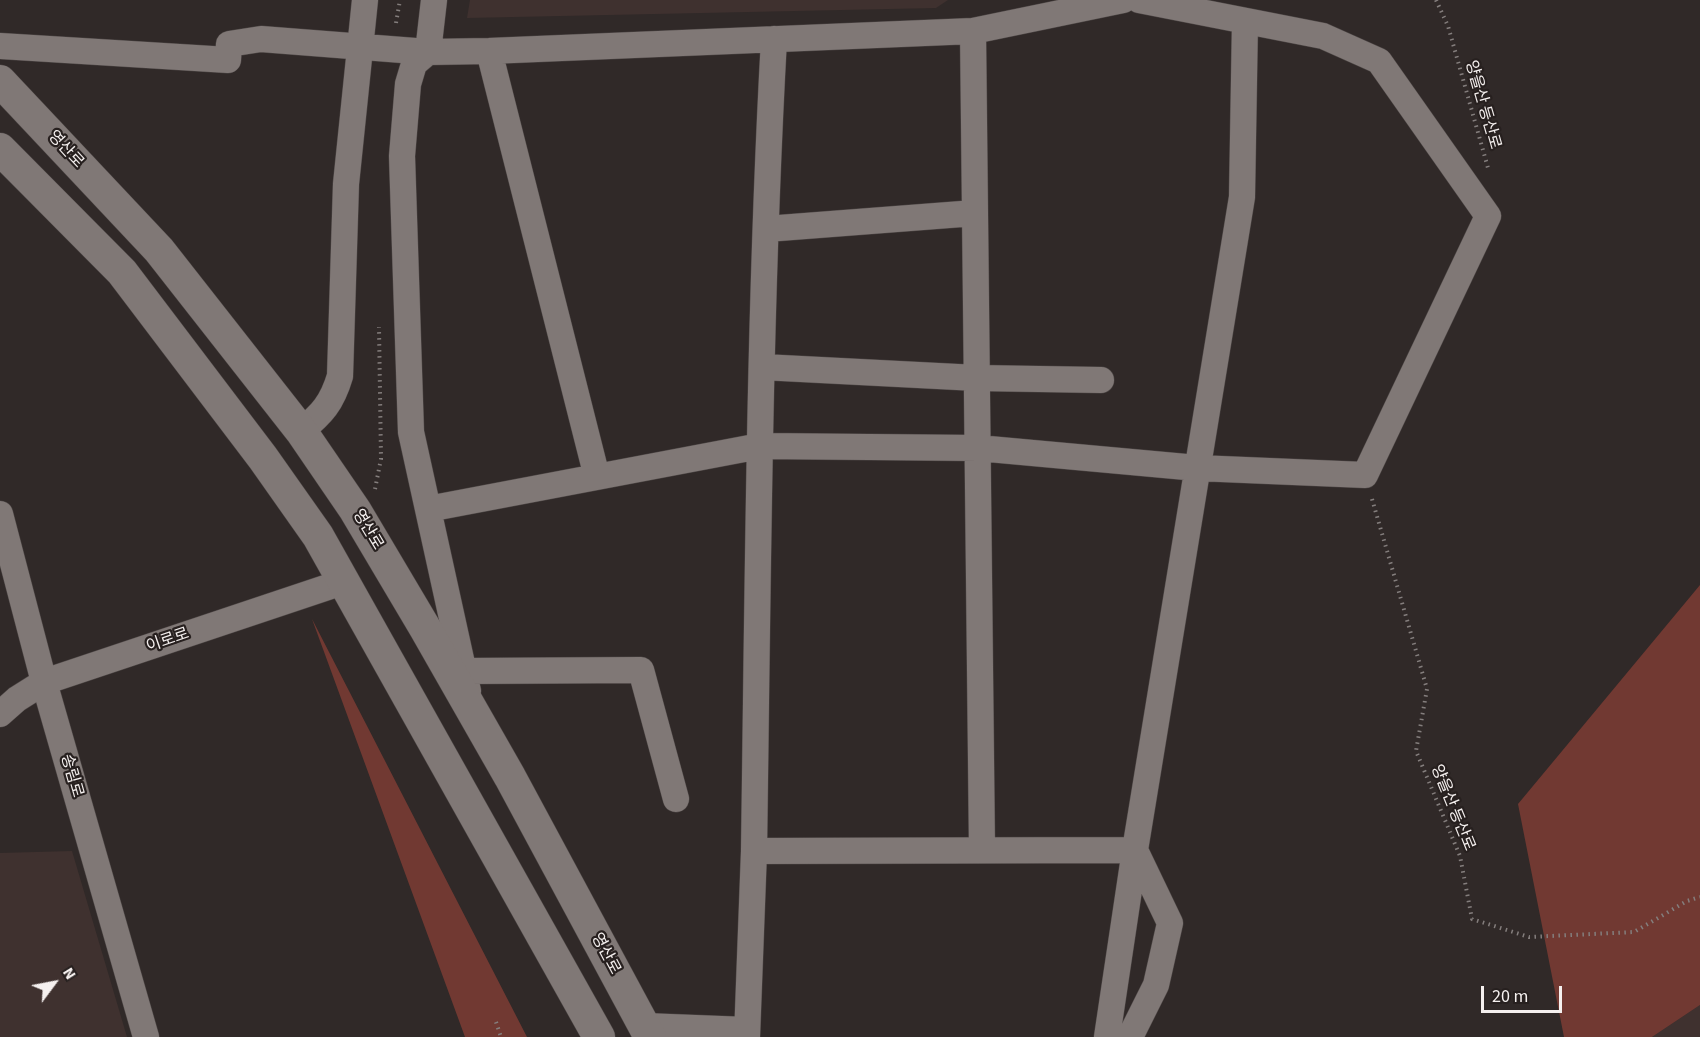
<!DOCTYPE html>
<html>
<head>
<meta charset="utf-8">
<style>
	body { margin:0 }
	#map { position:relative; width:1700px; height:1037px; overflow:hidden; background:#302928; font-family:"Source Sans 3",sans-serif }
	canvas { display:block }
	.north { position:absolute; left:24px; top:953px; width:60px; height:60px; -webkit-text-stroke:4px #27201f; paint-order:stroke; rotate:58deg; font-size:16px; font-weight:700; line-height:24px; text-align:center; color:#f5f0ef }
	.north::after { content:''; display:block; margin:auto; width:21px; height:27px; background:#f5f0ef; clip-path:polygon(50% 0,100% 100%,50% 72%,0 100%) }
	.scale { position:absolute; left:1481px; top:986px; width:81px; height:27px; box-sizing:border-box; border:3px solid #f5f0ef; border-top:0; padding-left:8px; font-size:18px; line-height:21px; white-space:nowrap; color:#f5f0ef; -webkit-text-stroke:4px #27201f; paint-order:stroke }
</style>
</head>
<body>
<div id="map">
<canvas width="1700" height="1037"></canvas>
<div class="north">N</div>
<div class="scale">20 m</div>
</div>
<script>
const ctx = document.querySelector('canvas').getContext('2d');
ctx.lineJoin = 'round';
function fillPath(path, color) { ctx.fillStyle = color; ctx.fill(path, 'evenodd'); }
function stroke(path, color, width, dash) { ctx.strokeStyle = color; ctx.lineWidth = width; ctx.lineCap = dash ? 'butt' : 'round'; ctx.setLineDash(dash || []); ctx.stroke(path); }
function drawText(font, color, halo, rows, align = 'center') {
  ctx.font = font + ' "Source Sans 3","Noto Sans KR",sans-serif'; ctx.lineWidth = 4.5; ctx.setLineDash([]); ctx.textBaseline = 'middle'; ctx.strokeStyle = halo; ctx.fillStyle = color; for (const [text, x, y, turn = 0] of rows) {
    ctx.save(); ctx.translate(x, y); ctx.rotate((+turn || 0) * Math.PI / 180); ctx.textAlign = isNaN(turn) ? turn : align; if (halo) ctx.strokeText(text, 0, 0); ctx.fillText(text, 0, 0); ctx.restore();
  }
}
const built = new Path2D(`
	M470,0H948L936,8L467,18Z
	M72,851L127,1037H0V853Z
	M1700,1005V1037H1652Z`);
const green = new Path2D(`
	M1700,585V1005L1652,1037H1564L1518,804Z
	M312,619L527,1037H465Z`);
const path = new Path2D(`
	M1436,0L1448,26L1488,168
	M396,23L400,0
	M375,489L381,459L379,327
	M1372,499L1427,689L1416,751L1460,856L1472,919L1529,937L1634,932L1687,901L1700,897
	M496,1022L501,1037`);
const minor = new Path2D(`
	M434,0L428,52L414,64L408,84L402,156L411,432L468,691
	M973,31L982,850
	M0,46L228,60L229,44L261,39L428,52L489,51L973,31L1123,0
	M489,51L597,477
	M766,229L975,213
	M762,367L977,378L1101,380
	M301,431C322,414 332,403 340,376L346,184L365,0
	M428,509L760,446L978,448L1197,468L1365,475L1488,216L1379,61L1323,36L1139,0
	M0,514L44,682L146,1037
	M463,671L641,670L676,799
	M0,714L17,699L44,682L343,582
	M754,851C758,580 759,310 774,39
	M644,1026L747,1030
	M747,1037L754,851L1135,850L1107,1037
	M1130,1037L1156,985L1170,923L1135,850L1242,197L1245,21`);
const tertiary = new Path2D(`
	M0,81L159,250L301,431L355,510L425,628L510,777L650,1037
	M0,149L122,272L263,458L318,536L599,1037`);
const streetNames = [
	["양을산 등산로",1482,105,74],
	["영산로",65,150,47],
	["영산로",367,530,59],
	["이로로",168,641,-19],
	["송림로",71,776,74],
	["양을산 등산로",1452,808,68],
	["영산로",605,954,62]
];
fillPath(built, '#3f312f');
fillPath(green, '#713932');
stroke(minor, '#4d4746', 27);
stroke(tertiary, '#4d4746', 33);
stroke(path, '#847e7d', 4, [1.5, 4.5]);
stroke(minor, '#807876', 26);
stroke(tertiary, '#807876', 32);
drawText('16px', '#f5f0ef', '#27201f', streetNames);
</script>
</body>
</html>
